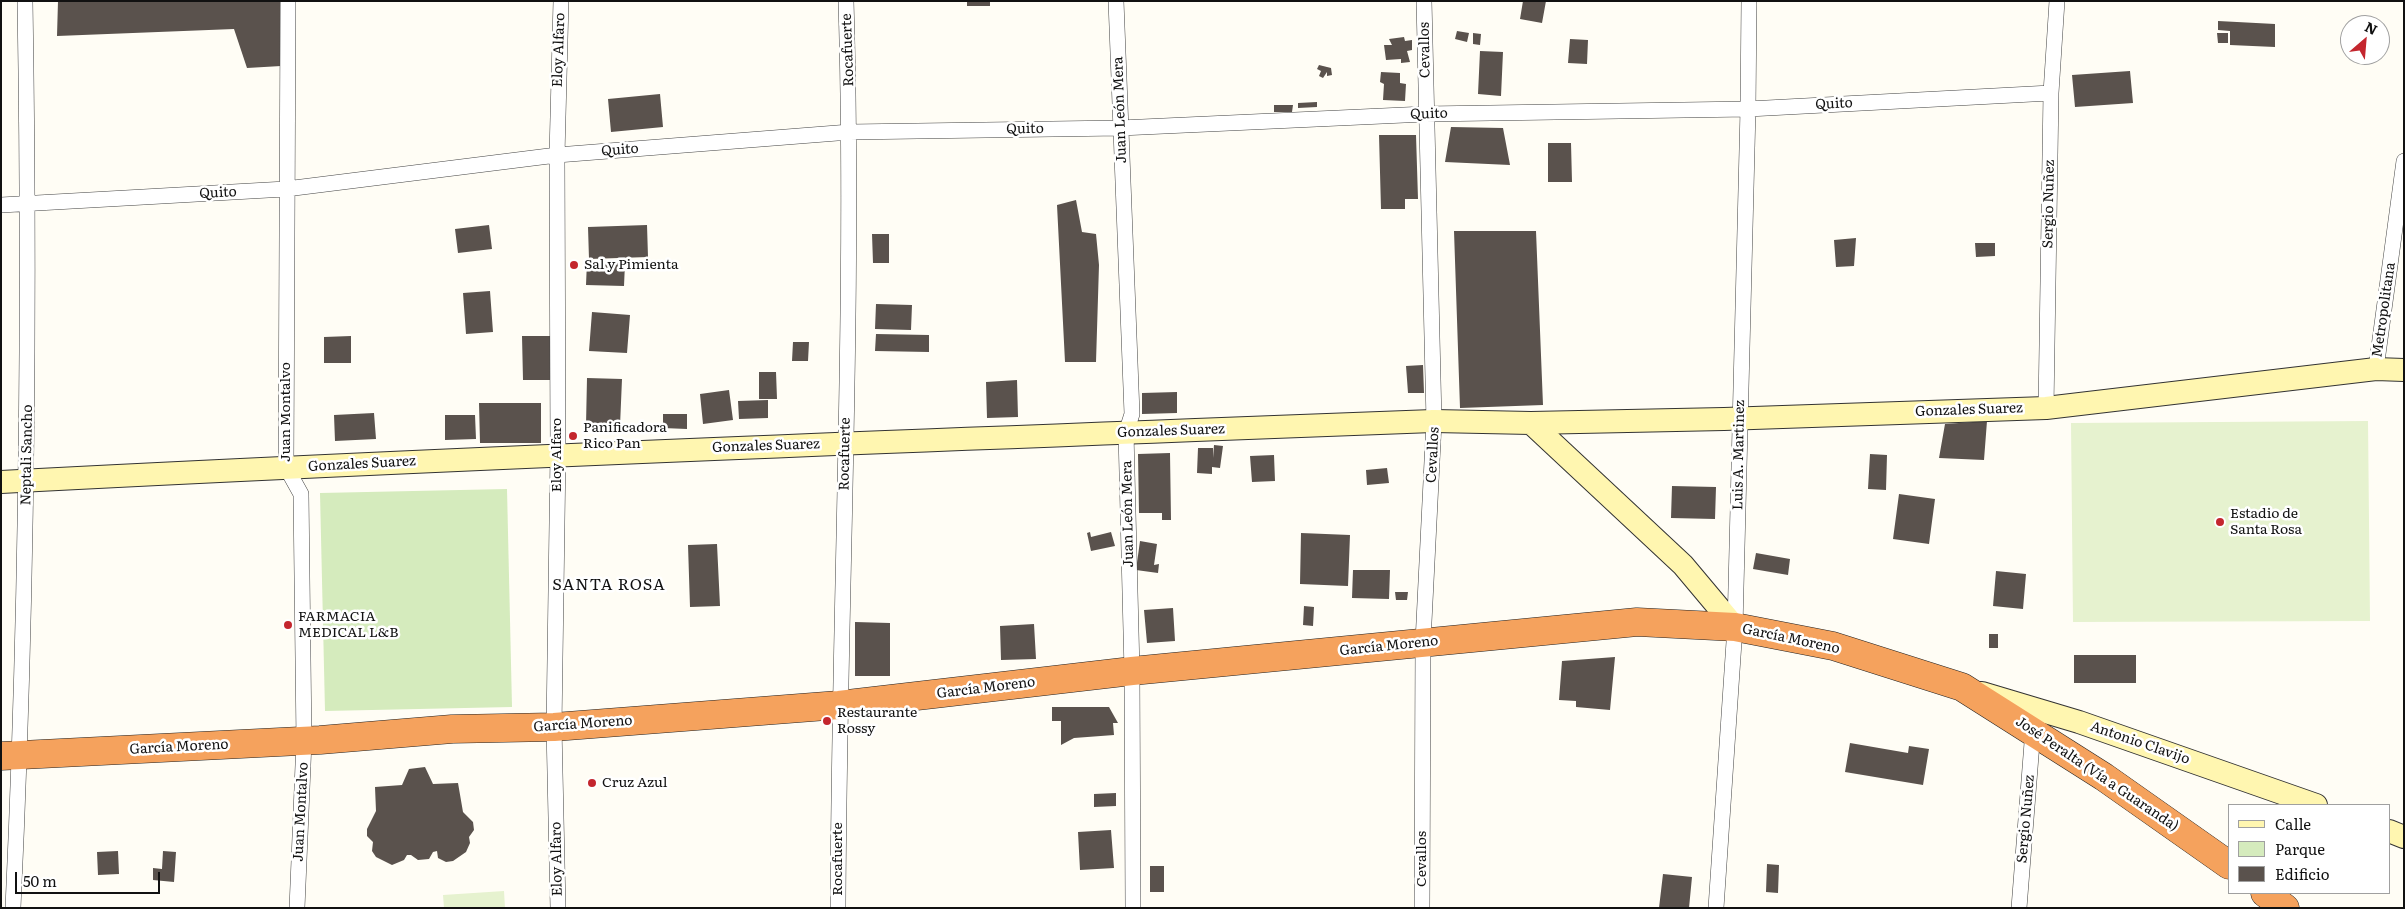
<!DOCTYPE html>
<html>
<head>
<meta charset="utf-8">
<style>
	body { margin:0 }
	#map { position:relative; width:2405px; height:909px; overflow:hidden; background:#fffdf5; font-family:Literata,serif }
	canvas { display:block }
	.frame { position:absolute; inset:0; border:2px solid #111; pointer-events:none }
	.legend { position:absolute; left:2228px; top:804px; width:162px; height:90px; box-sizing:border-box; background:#fff; border:1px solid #a0a0a0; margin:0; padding:6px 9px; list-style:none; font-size:15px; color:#111 }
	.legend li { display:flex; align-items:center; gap:10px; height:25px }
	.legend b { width:25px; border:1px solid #a0a0a0 }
	.north { position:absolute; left:2340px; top:15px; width:50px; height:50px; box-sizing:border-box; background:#fff; border:1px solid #a0a0a0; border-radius:50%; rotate:27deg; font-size:14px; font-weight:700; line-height:20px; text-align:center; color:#111 }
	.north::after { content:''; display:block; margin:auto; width:18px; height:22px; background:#c4262e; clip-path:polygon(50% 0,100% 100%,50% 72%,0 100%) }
	.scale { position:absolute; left:15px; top:872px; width:145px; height:22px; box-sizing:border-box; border:2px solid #111; border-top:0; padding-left:6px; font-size:15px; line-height:18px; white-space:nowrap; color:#111; -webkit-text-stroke:4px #fff; paint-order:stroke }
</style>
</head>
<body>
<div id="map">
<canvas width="2405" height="909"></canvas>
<div class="frame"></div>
<ul class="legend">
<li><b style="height:6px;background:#fff6b0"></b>Calle</li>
<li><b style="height:14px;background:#d5ebbd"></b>Parque</li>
<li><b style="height:14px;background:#5a524d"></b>Edificio</li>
</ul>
<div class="north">N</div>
<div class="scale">50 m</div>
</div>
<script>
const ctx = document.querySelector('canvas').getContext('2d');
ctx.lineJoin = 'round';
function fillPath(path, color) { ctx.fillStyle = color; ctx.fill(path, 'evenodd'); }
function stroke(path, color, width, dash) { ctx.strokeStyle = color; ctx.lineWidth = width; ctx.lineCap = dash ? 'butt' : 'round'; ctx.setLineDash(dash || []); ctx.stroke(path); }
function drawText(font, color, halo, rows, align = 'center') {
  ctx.font = font + ' Literata,serif'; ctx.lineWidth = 5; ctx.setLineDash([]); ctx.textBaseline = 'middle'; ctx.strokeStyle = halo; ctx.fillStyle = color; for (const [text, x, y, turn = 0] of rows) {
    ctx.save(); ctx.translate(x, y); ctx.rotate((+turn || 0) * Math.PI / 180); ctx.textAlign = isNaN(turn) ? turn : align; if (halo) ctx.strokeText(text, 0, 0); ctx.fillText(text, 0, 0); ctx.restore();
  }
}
const green = new Path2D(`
	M507,489L512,707L325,711L320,493Z`);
const pitch = new Path2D(`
	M2368,421L2370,621L2073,622L2071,423Z
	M504,891L505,908H444L443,895Z`);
const building = new Path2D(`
	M58,1H282L281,66L247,68L234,29L57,36Z
	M967,1H990V6H967Z
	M1523,1H1546L1542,23L1520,19Z
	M2218,21L2275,24V47L2230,45V31L2218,30Z
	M1457,31L1469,33L1467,42L1455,39Z
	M1473,33L1481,34L1480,45L1473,44Z
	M2217,33H2228V43H2218Z
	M1404,37L1405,41L1412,40V50L1407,51L1410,62L1401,63V59L1386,60L1384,45H1392L1389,39Z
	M1570,39L1588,40L1587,64L1568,63Z
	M1480,51L1503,52L1501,96L1478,94Z
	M1319,65L1331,68L1332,75L1327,76V72L1323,78L1319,76L1321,71L1317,69Z
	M2130,71L2133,103L2075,107L2072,75Z
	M1381,72L1400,73V83L1406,84L1405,101L1383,100L1384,84L1380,82Z
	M660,94L663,127L611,132L608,99Z
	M1317,102V107L1298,108V103Z
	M1274,105H1293L1292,112H1274Z
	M1451,127L1503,128L1510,165L1445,162Z
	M1379,135H1416L1418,199H1405V209H1381Z
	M1548,143H1571L1572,182H1548Z
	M1076,200L1082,232L1096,234L1099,265L1096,362H1065L1057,205Z
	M489,225L492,249L458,253L455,229Z
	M647,225L648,257L589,259L588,227Z
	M1454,231H1536L1543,405L1460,408Z
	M872,234H889V263H873Z
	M1856,238L1854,266L1836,267L1834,240Z
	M1975,243H1995V256L1976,257Z
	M587,261L625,263L624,286L586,285Z
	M490,291L493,332L466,334L463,293Z
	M876,304L912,305L911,330L875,329Z
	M592,312L630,315L627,353L589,351Z
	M876,334L929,335V352L875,351Z
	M351,336V363H324V337Z
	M522,336H550V380H523Z
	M793,342H809L808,361H792Z
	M1423,365L1424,393H1408L1406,366Z
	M759,372H776L777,399H759Z
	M587,378L622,379L620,426L586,425Z
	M1017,380L1018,417L987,418L986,382Z
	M729,390L733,420L703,424L700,394Z
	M1177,392V413L1142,414V393Z
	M768,400V418L739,419L738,401Z
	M479,403H541V443H480Z
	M374,413L376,439L335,441L334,415Z
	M663,414H687V429L663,428Z
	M445,415H475L476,439L445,440Z
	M1987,421L1984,460L1939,458L1945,424Z
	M1214,445L1223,446L1220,468L1212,467V474L1197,473L1198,448H1213V458Z
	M1170,453L1171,520H1162V513H1139L1138,454Z
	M1870,454L1887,455L1886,490L1868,489Z
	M1274,455L1275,481L1252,482L1250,456Z
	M1387,468L1389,483L1367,485L1366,470Z
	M1672,486L1716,487L1715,519L1671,518Z
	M1899,494L1935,499L1929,544L1893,539Z
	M1090,532L1091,537L1111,532L1115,546L1091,551L1087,533Z
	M1301,533L1350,535L1348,586L1300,584Z
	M1140,541L1157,544L1154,565L1159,564L1158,573L1136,570Z
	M717,544L720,606L690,607L688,545Z
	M1756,553L1790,559L1788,575L1753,569Z
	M1353,570H1390L1389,599L1352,598Z
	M1996,571L2026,574L2023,609L1993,606Z
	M1395,592H1408L1407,600H1396Z
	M1304,606L1314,607L1313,626L1303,625Z
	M1173,608L1175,641L1147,643L1144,610Z
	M855,622L890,623V676H855Z
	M1034,624L1036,659L1001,660L1000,626Z
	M1989,634H1998V648H1989Z
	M2074,655H2136V683H2074Z
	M1615,657L1610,710L1576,707V701L1559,700L1562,661Z
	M1052,707H1109L1118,723H1113L1114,735L1074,738L1061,745V721H1052Z
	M1850,743L1908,753L1909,746L1929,749L1923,785L1845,772Z
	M425,767L433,784L458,783L463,812L473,822L474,830L469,837L470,843L466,852L453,861L446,862L438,858L437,851L433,852L429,859L418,860L411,855H407L404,860L392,865L376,857L372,851L373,842L367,836V829L376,811L375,787L402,785L409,769Z
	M1116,793V806L1094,807V794Z
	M1111,830L1114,868L1080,870L1078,832Z
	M118,851L119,874L98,875L97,852Z
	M163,851L176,852L174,882L153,880V868L162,869Z
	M1767,864L1779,865L1778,893L1766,892Z
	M1150,866H1164V892H1150Z
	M1663,874L1692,877L1689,908H1659Z`);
const street = new Path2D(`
	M288,1L286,467L301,494L304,741L297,908
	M1116,1L1132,414L1126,433L1132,671L1133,908
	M1,205L286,189L557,155L850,132L1120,128L1426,114L1748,109L2051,93
	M2376,369L2404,161
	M2046,408L2051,93L2057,1
	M13,908C27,606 30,304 25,1
	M558,908L554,727L558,454L557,155L561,1
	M838,908C839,606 855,303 846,1
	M1422,908L1423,642L1434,421L1424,1
	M1716,908L1735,627L1748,109L1749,1
	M2019,908L2033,730`);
const secondary = new Path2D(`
	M1531,423L1724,419L2046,408L2376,369L2404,370
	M1,482C479,457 957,439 1434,421L1531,423L1683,565L1735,627
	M1982,693L2079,722L2316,805
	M2389,831L2404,837`);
const highway = new Path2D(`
	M1,756L320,740L452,729L554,727L839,705L1132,671L1637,622L1735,627L1833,646L1962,687L2104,777L2229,865
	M2265,893L2285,908`);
const markers = [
	[574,265,5,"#c4262e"],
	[573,436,5,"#c4262e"],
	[2220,522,5,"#c4262e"],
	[288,625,5,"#c4262e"],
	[827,721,5,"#c4262e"],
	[592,783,5,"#c4262e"]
];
const streetNames = [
	["Eloy Alfaro",559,50,-88],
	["Rocafuerte",848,50,-92],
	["Cevallos",1425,50,-91],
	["Quito",1834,104,-3],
	["Juan León Mera",1120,110,-92],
	["Quito",1429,114,-2],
	["Quito",1025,129,-1],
	["Quito",620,150,-4],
	["Quito",218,193,-3],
	["Sergio Nuñez",2049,204,-89],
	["Metropolitana",2384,310,-82],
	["Gonzales Suarez",1969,410,-2],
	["Juan Montalvo",286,412,-90],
	["Gonzales Suarez",1171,431,-2],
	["Gonzales Suarez",766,446,-2],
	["Rocafuerte",845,454,-89],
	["Neptali Sancho",27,455,-89],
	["Eloy Alfaro",557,455,-90],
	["Cevallos",1433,455,-87],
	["Luis A. Martinez",1739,455,-89],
	["Gonzales Suarez",362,464,-3],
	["Juan León Mera",1128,514,-91],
	["García Moreno",1791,639,12],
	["García Moreno",1389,646,-6],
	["García Moreno",986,688,-7],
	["García Moreno",583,724,-4],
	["Antonio Clavijo",2140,743,19],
	["García Moreno",179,747,-3],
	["José Peralta (Vía a Guaranda)",2097,774,34],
	["Juan Montalvo",301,812,-87],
	["Sergio Nuñez",2026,819,-85],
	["Eloy Alfaro",557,859,-91],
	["Rocafuerte",838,859,-90],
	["Cevallos",1422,859,-90]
];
const poiNames = [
	["Sal y Pimienta",584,265],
	["Panificadora",583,428],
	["Rico Pan",583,444],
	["Estadio de",2230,514],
	["Santa Rosa",2230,530],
	["FARMACIA",298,617],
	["MEDICAL L&B",298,633],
	["Restaurante",837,713],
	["Rossy",837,729],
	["Cruz Azul",602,783]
];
const quarterNames = [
	["SANTA ROSA",609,585]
];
fillPath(green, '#d5ebbd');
fillPath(pitch, '#e6f2cf');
fillPath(building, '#5a524d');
stroke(street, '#444', 16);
stroke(secondary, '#333', 24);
stroke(highway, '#222', 29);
stroke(street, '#fff', 15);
stroke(secondary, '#fff6b0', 22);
stroke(highway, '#f5a25d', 28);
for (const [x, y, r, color] of markers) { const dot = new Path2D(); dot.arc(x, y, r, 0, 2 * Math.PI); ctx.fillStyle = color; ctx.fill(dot); stroke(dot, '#fff', 2); }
drawText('14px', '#111', '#fff', streetNames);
drawText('14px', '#111', '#fff', poiNames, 'left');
ctx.letterSpacing = '1px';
drawText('16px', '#111', '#fff', quarterNames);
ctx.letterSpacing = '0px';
</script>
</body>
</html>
